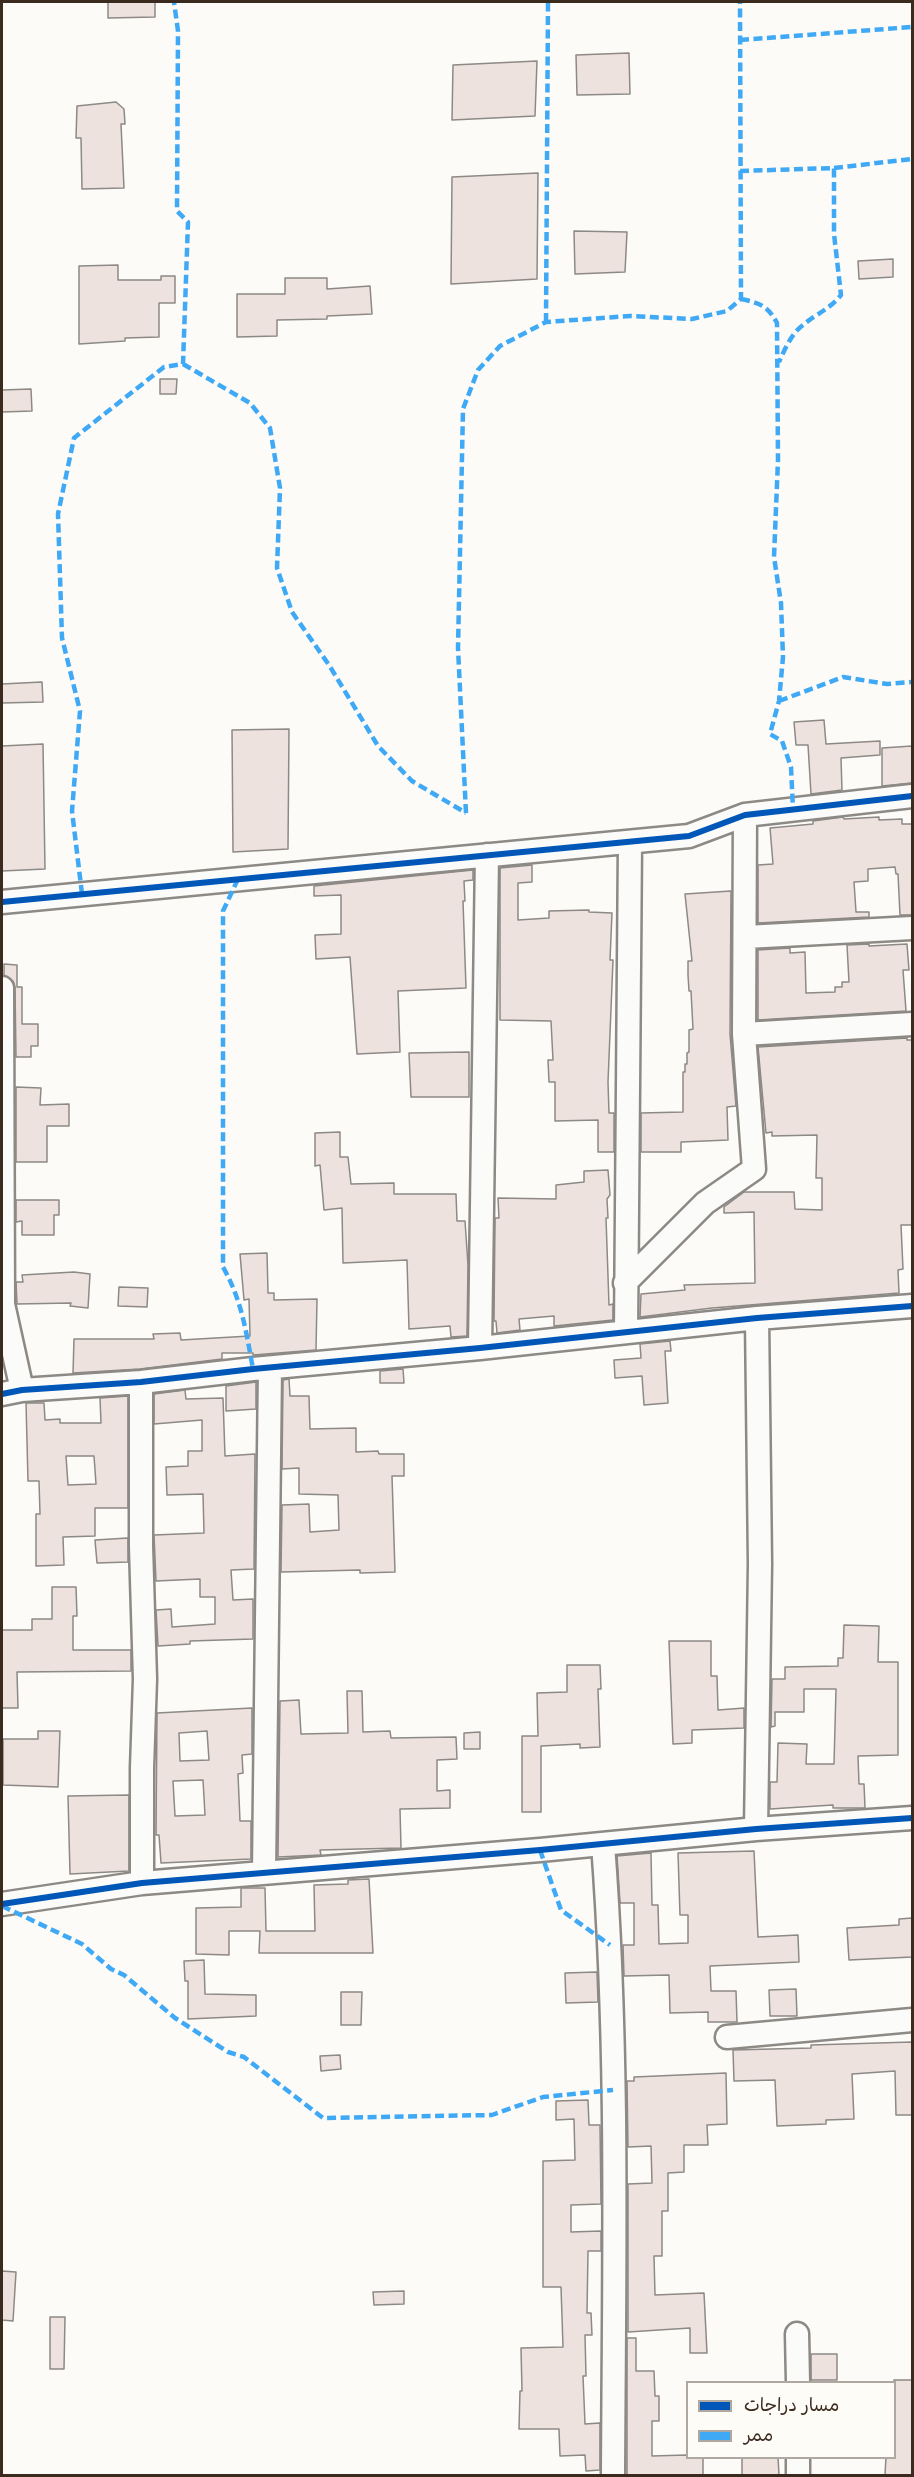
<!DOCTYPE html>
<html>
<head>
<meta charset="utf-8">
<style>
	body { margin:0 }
	#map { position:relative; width:914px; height:2477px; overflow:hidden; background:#fcfbf8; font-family:"Balsamiq Sans","Playpen Sans Arabic",sans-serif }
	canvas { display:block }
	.frame { position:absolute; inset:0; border:3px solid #3b2a1e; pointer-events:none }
	.legend { position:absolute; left:686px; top:2381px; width:210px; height:78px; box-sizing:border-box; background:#fdfcf7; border:2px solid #afa8a0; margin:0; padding:8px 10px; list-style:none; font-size:18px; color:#3b2a1e }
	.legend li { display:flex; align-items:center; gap:12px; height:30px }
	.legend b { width:30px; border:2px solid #afa8a0 }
</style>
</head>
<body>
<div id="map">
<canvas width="914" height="2477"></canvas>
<div class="frame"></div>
<ul class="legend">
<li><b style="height:8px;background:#0057b8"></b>مسار دراجات</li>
<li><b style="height:8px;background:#3fa9f5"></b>ممر</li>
</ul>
</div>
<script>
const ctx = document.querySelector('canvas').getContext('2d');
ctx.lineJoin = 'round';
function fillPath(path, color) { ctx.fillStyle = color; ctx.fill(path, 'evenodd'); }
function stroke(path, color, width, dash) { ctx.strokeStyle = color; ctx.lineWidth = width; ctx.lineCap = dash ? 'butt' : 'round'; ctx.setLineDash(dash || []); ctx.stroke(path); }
const building = new Path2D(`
	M108,2H155V17L108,18Z
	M629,53L630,94L577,95L576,55Z
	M537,61L535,116L452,120L453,65Z
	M116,102L124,109L125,124H121L124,188L82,189L81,138H76L77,106Z
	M538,173L537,279L451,284L452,177Z
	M574,231L627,232L625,272L575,274Z
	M893,259V277L859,279L858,261Z
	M118,265V280H161V276H175V303H159V337L125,338V341L79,344V266Z
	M285,278H327V289L370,286L372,314L327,316V319L277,320V336L237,337V294H285Z
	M160,379H177L176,394H160Z
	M31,389L32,411L2,412V390Z
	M42,682L43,702L2,703V684Z
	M824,720L826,744L880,741V755L841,758L842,790L811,794L808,745H796L794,722Z
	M289,729L288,849L233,852L232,730Z
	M43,744L45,869L2,871V746Z
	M912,746V783L882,786V748Z
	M843,817L844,819L879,817V820L902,819V824H912V915H900L898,874H896L895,867L868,869V881L854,882L856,912H869V917L758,923V865L773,864L770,828L813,824V821Z
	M532,865V882L518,883V920L549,918V911L589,910V912L612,913L610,960H613L608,1082L609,1113H614V1152H598V1120L555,1121V1082H549L548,1060H553L551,1021L500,1020V868Z
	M473,870V880L464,881L465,901H463L466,988L398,991L400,1052L357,1054L350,957L316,959L315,935L341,934V895L314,896V886Z
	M731,891L730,1034L736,1106L727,1107L728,1140L681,1142V1152H641V1113L683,1112V1072H685V1064H687V1053L689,1052V1030L693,1029L691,991H689L688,975V961H692L685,894Z
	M869,944V946L907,944L909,970H903L906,1011L758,1020V950L790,948V953L805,952L806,993L835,992V987H842V982H849L847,945Z
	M4,964L17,965V987H22V1024H38V1046H31V1057H16L15,987L13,981L4,975Z
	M907,1038V1040H912V1225H901L903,1269L898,1270L899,1293L712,1308L640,1317L641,1294L685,1290L684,1285L755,1283L754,1212L724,1213V1207L744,1192H794L795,1209L822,1210V1178H816L817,1135L772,1136V1132L766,1133L758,1047Z
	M469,1052V1097H411L409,1053Z
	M16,1087L41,1088L40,1105L69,1104V1126H47V1162H16Z
	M340,1132V1157H348L351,1184L394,1183V1194H456L457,1221H465L468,1265L467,1336L451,1337L450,1326L409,1329L407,1260L343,1263L342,1208L324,1210L320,1165L315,1166V1133Z
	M608,1170L610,1195L607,1199L608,1218H606L609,1305L613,1304V1320L554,1326V1316L519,1319L520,1330L497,1333L496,1321H494L495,1218H499L498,1198L556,1199V1185L584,1182V1171Z
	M16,1200H59V1215H54V1235H22V1221L16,1222Z
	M267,1253L268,1293H274V1300L317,1299L316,1350L253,1355V1353H222V1359L140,1369L73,1373L74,1339H154L153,1334L180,1333L181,1340L250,1336L249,1299L244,1300L240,1254Z
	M74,1272L90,1274L88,1308L70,1306L71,1303L17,1304L16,1282H23L22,1275Z
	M119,1287L148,1288L147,1307L118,1306Z
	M670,1341L671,1351H665L668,1403L644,1405L642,1376L615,1378L614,1360L641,1358L640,1344Z
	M403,1369L404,1383H380V1371Z
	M289,1379L290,1396H309L310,1429L356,1428V1452L378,1451L379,1454H404V1476H392L395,1572L360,1573V1570L281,1572L282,1505L309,1504L310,1532L339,1530L338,1495L299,1494V1468L282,1469L283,1380Z
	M256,1382V1409L226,1411V1386Z
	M185,1390L186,1399L223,1398L225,1456L255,1454L254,1569L231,1570L233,1600L253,1599V1639L190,1641V1644L158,1646L156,1610L171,1609L172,1627L215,1624V1597H200V1579L156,1581L154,1535L204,1533L203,1494L167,1495L166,1467L188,1466V1451H202V1420L154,1424V1394Z
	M128,1396V1508H95V1536L63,1537L64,1565L36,1566V1514H40L39,1481H28L26,1403H44L45,1420L60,1419V1423H101L100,1398ZM66,1456H94L96,1484L68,1485Z
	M128,1538V1562L97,1563L95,1540Z
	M52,1587H76L77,1616H73V1650H131V1671L17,1672L18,1708H2V1630H32V1619H52Z
	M844,1625L879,1626L878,1662H898V1755L858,1756L859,1784H864L865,1808H833V1805L770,1809V1782H777L778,1743L807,1744L806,1764H834L836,1689H804V1712H775V1726L771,1727L772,1679H785V1667L838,1666V1658H843Z
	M669,1641H711V1676H717L718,1710L744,1708V1728L692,1730V1743L673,1744Z
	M567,1665H600L601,1689H598L600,1747L580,1748V1744L541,1746V1812H522V1736H538L537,1693L567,1692Z
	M347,1691H362L363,1732L390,1731L391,1738L456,1737L457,1759L437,1760V1791L450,1790V1808L400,1809L401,1848L320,1850L321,1855L278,1857L280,1701L299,1700L301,1734L348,1733Z
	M252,1708V1754L242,1755L243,1773L238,1774L240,1821H251V1859L161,1863L159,1835H156L157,1713ZM207,1731L209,1760L180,1761L179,1733ZM203,1780L205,1815L175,1816L173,1781Z
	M38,1731H60L58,1787L3,1785V1739H38Z
	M480,1732V1749H464V1733Z
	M129,1795V1871L70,1874L68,1796Z
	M754,1851L758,1937L798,1935L799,1962L710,1966L711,1991H736L737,2022H708V2012L670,2013L669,1975L624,1976L623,1945H634V1903H620L617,1856L651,1853L652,1905H658L659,1944L688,1943V1915H680L678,1853Z
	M369,1879L373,1953H259L260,1931H229V1955L196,1954V1908L241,1907V1888H265L266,1931H315L314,1885L348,1884V1880Z
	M912,1918V1957L849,1960L847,1928L899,1925V1919Z
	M204,1960L205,1994L256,1995V2016L188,2019V1981H185L184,1961Z
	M597,1972L598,2002L566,2003L565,1973Z
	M796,1989L797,2016H770L769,1990Z
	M341,1992H362L361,2025H341Z
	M912,2042V2115H896L895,2071L852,2074L854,2119L826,2120V2124L777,2126L775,2080L734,2081L733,2050L811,2048V2045Z
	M340,2055L341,2069L321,2071L320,2056Z
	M726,2073L727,2124L707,2125L708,2145H684V2172L668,2173V2211H662V2256H654L655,2295L704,2293L707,2353H690V2328L628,2332V2184L652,2183L651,2146L628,2147L627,2081H634V2077Z
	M588,2100L589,2125H600L601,2204L571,2205V2232L601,2231V2251H588L587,2313H591L592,2335H585L586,2376H583L585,2424L600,2423V2470L586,2471L585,2455L560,2456L559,2429H519L520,2391H522L521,2348L563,2347L561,2287H543V2161L575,2160L574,2119L556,2120V2101Z
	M2,2271L16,2272L13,2321L2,2320Z
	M404,2291V2304L374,2305L373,2292Z
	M50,2317H65L64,2369H50Z
	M627,2338H636V2371H654L655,2396H659V2421H652V2456L687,2455V2457H703V2475H627Z
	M811,2354H837V2380H811Z
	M894,2380H912V2475H885L886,2457H894Z
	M742,2457H778L779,2475H742Z`);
const minor = new Path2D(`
	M2,902L689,836L745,815L912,796
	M746,937L912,928
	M2,988L3,1304L22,1390
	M744,1034L912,1024
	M625,1283L705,1203L754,1169L744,1034L745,815
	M626,1331L630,842
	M480,1348L487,855
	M141,1382V1546L145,1679L142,1768V1883
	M2,1394L22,1390L141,1382L253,1369L480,1348L757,1318L912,1306
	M756,1829L760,1564L757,1318
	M603,1844C619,2054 614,2265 613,2476
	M264,1872L270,1368
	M2,1904L142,1883L540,1850L756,1829L912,1818
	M727,2037L912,2020
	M797,2334L798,2382
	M798,2458V2476`);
const quiet = new Path2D(`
	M740,40L912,27
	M834,168L912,159
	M740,171L834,168V234L841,295C830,309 816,314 803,325C791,334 785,349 779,362
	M741,299C760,303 768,306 777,323L778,460L774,557L781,603L783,657L779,701L770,734L782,741L791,767L793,809
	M546,322L548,2
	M183,364L250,403L270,428L280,488L277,568L292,612L329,665L378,746L412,781L466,813
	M779,701L843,677L887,684L912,682
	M466,813L458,648L463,409L478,370L500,346L546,322L630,316L692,319L727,311L741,299L740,2
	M238,879L223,911V1267C242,1301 246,1331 253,1369
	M82,894L72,811L80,711L62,638L58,514L74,438L164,367L183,364L188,222L177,211L178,31L174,2
	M540,1850L561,1910L610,1945
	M2,1906L82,1944L111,1969L124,1975L175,2018L228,2052L244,2057L323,2118L492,2115L543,2097L613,2090`);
const cycleway = new Path2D(`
	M2,902L689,836L745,815L912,796
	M2,1394L22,1390L141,1382L253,1369L480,1348L757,1318L912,1306
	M2,1904L142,1883L540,1850L756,1829L912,1818`);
fillPath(building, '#eee2df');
stroke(building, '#8d8985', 1.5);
stroke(minor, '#8d8985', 27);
stroke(minor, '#fbfbf9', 22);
stroke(quiet, '#3fa9f5', 4.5, [9, 4.5]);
stroke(cycleway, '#0057b8', 6);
</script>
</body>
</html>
